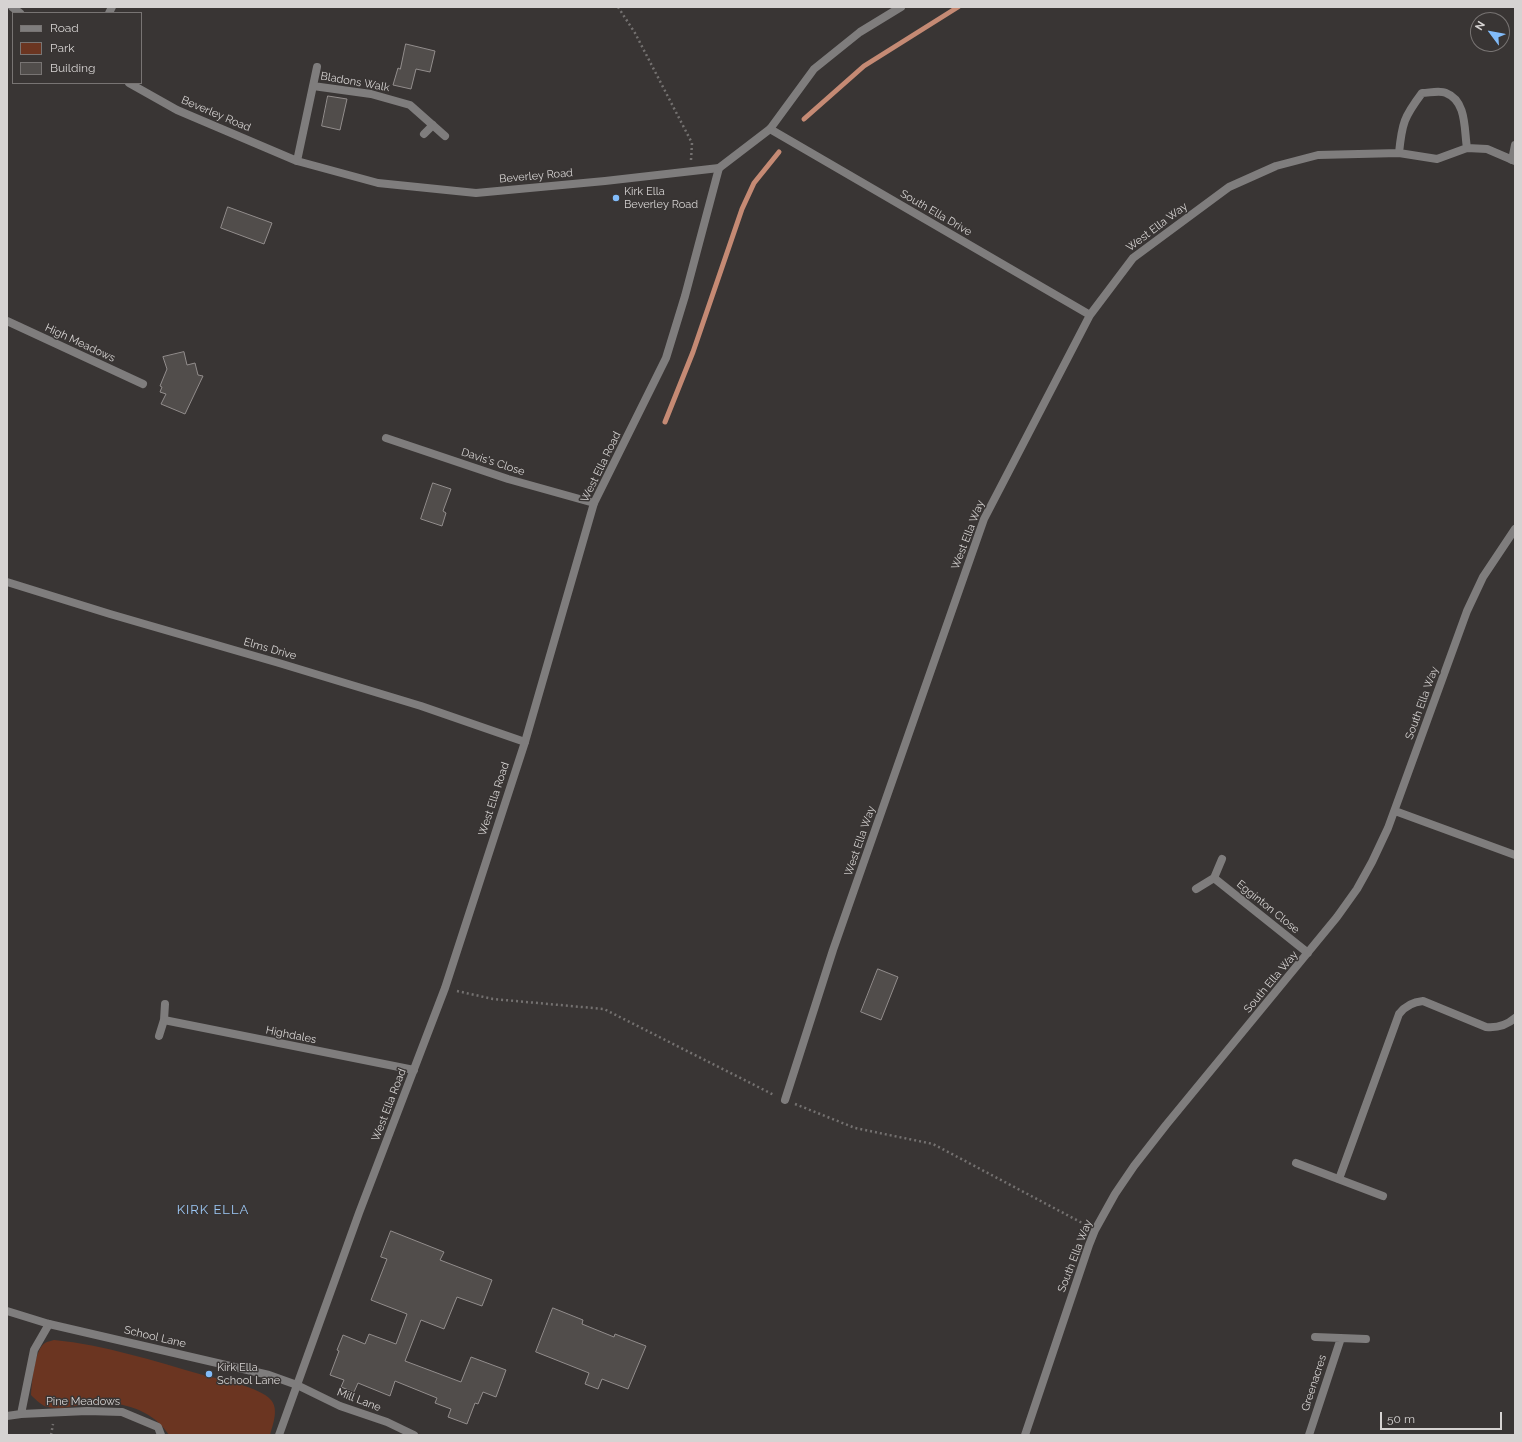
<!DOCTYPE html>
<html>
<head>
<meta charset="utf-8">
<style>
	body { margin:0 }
	#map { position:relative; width:1522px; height:1442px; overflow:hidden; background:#393534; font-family:Raleway,sans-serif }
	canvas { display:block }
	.frame { position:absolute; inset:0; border:8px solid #d6d3d2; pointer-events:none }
	.legend { position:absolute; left:12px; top:12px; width:130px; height:72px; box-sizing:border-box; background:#393534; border:1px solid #787473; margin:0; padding:5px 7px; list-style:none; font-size:12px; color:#d6d3d2 }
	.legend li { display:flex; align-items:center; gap:8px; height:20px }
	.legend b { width:20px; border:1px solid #787473 }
	.north { position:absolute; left:1470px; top:12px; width:40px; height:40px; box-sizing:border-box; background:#393534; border:1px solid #787473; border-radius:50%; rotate:302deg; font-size:11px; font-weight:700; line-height:16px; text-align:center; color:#d6d3d2 }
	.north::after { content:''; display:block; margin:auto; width:14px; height:18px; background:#82bcfa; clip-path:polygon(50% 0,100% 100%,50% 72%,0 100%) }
	.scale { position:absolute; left:1380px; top:1412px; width:122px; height:18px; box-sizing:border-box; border:2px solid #d6d3d2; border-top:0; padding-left:5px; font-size:12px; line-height:14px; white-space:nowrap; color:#d6d3d2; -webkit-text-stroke:3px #393534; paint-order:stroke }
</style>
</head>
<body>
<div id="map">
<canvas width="1522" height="1442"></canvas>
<div class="frame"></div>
<ul class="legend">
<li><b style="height:5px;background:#7f7d7d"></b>Road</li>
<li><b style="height:11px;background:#6b3521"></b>Park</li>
<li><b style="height:11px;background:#514d4b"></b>Building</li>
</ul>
<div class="north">N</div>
<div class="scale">50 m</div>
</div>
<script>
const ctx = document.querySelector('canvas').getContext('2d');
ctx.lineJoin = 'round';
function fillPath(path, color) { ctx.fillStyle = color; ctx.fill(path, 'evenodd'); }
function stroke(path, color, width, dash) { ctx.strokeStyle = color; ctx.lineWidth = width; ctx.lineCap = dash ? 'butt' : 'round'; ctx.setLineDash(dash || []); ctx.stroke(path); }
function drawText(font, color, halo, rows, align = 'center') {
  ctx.font = font + ' Raleway,sans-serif'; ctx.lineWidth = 3; ctx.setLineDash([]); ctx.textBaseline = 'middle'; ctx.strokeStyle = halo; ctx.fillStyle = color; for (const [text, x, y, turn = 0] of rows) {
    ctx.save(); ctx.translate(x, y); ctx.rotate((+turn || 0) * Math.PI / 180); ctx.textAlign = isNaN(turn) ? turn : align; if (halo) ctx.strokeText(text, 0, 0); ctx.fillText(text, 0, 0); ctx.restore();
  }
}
const green = new Path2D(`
	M54,1340C105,1345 154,1361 203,1375C220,1379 260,1387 271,1400C279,1409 273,1424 270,1435H169C153,1410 122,1401 94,1403C79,1404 64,1410 48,1407C42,1406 36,1400 31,1395C32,1383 34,1350 45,1343C48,1341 52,1341 54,1340Z`);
const stream = new Path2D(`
	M804,119L864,66L958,7
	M665,422L693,352L742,209L754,183L779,152`);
const building = new Path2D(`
	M406,44L435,51L430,72L416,69L411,89L393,85L398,68L400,69Z
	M328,96L347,99L340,130L322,126Z
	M228,207L272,223L264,244L221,228Z
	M184,352L187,365L195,363L198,375L203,376L185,414L161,404L166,394L160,392L162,387L160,386L167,369L163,357Z
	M433,483L451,489L443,511L446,513L442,526L421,519Z
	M878,969L898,977L881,1020L861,1012Z
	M391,1231L444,1252L440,1260L492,1280L482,1306L457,1297L444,1329L421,1320L405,1361L461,1382L471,1357L506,1370L496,1397L483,1392L478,1404L475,1403L467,1424L448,1417L451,1409L435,1403L437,1398L395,1381L390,1396L358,1383L354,1392L341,1387L344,1380L330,1375L339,1351L337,1350L343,1335L365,1344L369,1334L396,1344L407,1314L371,1300L387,1259L381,1257Z
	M553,1308L583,1320L582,1324L614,1337L615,1334L646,1346L628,1389L602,1379L598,1389L585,1384L589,1373L536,1352Z`);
const path = new Path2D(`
	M618,7L635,33L692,143L691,160
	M457,991L493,999L604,1009L774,1095
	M795,1104L855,1128L933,1144L1086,1225
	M51,1435L53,1424`);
const service = new Path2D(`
	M1512,160L1515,145
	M1296,1163L1383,1196`);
const minor = new Path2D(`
	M12,7L20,13
	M109,13L112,7
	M129,83L177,110L297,161L378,183L476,193L605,181L719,168
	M313,86L371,94L410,105L445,136
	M770,129L1090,315
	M424,134L433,125
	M1399,153C1402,123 1404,117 1422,93C1429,93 1440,90 1446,93C1467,101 1464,130 1467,148
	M297,161L317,67
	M7,321L143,384
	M386,438L508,479L594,503
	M7,582L110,614L279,663L421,706L525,742
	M1395,811L1515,855
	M1214,878L1308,953
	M1196,889L1214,878L1222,859
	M164,1020L414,1070
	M159,1036L164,1020L165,1004
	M785,1100L833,950L984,519L1090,315L1133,258L1229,187L1276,166L1318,155L1399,153L1437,159L1467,148L1487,149L1515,161
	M1339,1179L1399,1014C1405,1006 1412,1002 1423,1001L1486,1027C1497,1028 1507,1025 1515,1018
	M49,1324L34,1350L21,1414L87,1411L122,1412L158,1427L161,1435
	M1315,1337L1366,1339
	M297,1385L340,1406L387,1422L414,1435
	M7,1416L21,1414
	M1025,1435L1089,1245L1095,1230L1115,1194L1134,1166L1166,1125L1337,917L1357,889L1372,862L1388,828L1467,611L1483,577L1515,529
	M1309,1435L1341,1338`);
const tertiary = new Path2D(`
	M7,1311L49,1324L269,1375L297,1385
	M279,1435L359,1213L445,988L525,742L594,503L666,358L685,296L719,168L770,129L814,69L860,32L901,7`);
const markers = [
	[616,198,4,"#82bcfa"],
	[209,1374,4,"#82bcfa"]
];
const streetNames = [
	["Bladons Walk",355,82,10],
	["Beverley Road",216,114,23],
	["Beverley Road",536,176,-5],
	["South Ella Drive",936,213,30],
	["West Ella Way",1157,227,-37],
	["High Meadows",80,343,25],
	["Davis's Close",493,462,18],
	["West Ella Road",601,467,-64],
	["West Ella Way",968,535,-69],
	["Elms Drive",270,649,16],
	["South Ella Way",1422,703,-70],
	["West Ella Road",494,799,-72],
	["West Ella Way",860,841,-71],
	["Egginton Close",1268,907,39],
	["South Ella Way",1271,982,-50],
	["Highdales",291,1035,11],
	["West Ella Road",389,1105,-69],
	["South Ella Way",1075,1256,-69],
	["School Lane",155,1337,13],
	["Greenacres",1314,1383,-72],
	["Mill Lane",359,1400,21],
	["Pine Meadows",83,1402]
];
const poiNames = [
	["Kirk Ella",624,192],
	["Beverley Road",624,205],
	["Kirk Ella",217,1368],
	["School Lane",217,1381]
];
const quarterNames = [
	["KIRK ELLA",213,1210]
];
fillPath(green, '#6b3521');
stroke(stream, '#c58a74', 5);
fillPath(building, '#514d4b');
stroke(building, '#928d8c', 1);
stroke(path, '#747170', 2.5, [2, 3]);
stroke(service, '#7f7d7d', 8);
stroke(minor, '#7f7d7d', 8);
stroke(tertiary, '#7f7d7d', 8);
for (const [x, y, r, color] of markers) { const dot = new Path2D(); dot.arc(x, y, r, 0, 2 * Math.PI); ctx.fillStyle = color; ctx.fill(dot); stroke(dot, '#393534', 1.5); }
drawText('11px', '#d6d3d2', '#393534', streetNames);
drawText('11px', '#d6d3d2', '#393534', poiNames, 'left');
ctx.letterSpacing = '1px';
drawText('13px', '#9dc8f6', '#393534', quarterNames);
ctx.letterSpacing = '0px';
</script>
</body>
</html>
